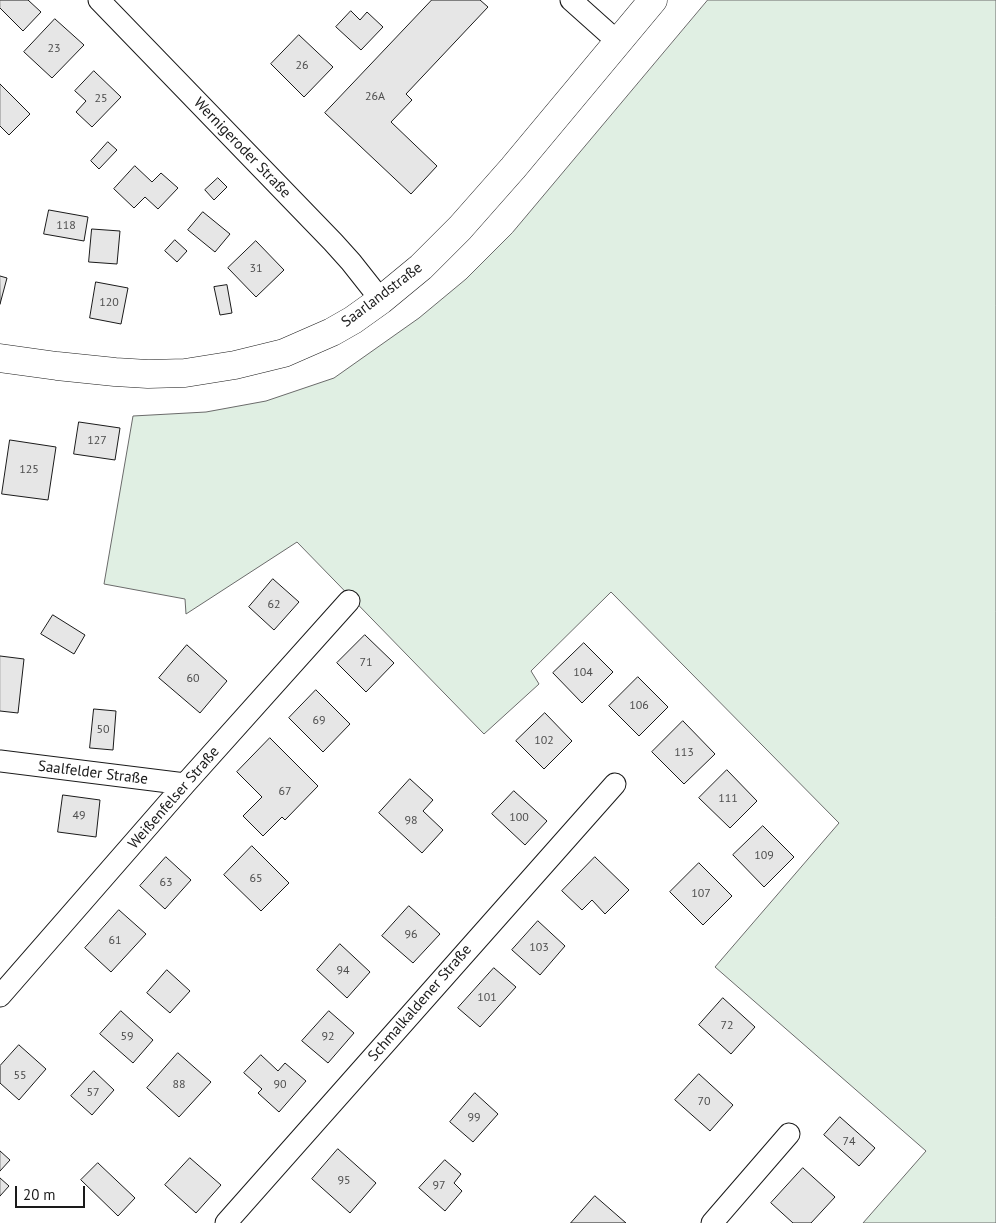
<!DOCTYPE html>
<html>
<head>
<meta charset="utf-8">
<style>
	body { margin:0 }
	#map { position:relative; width:996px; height:1223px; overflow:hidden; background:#fff; font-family:"PT Sans",sans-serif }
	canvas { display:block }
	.scale { position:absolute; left:15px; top:1186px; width:70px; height:22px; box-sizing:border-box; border:2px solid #1a1a1a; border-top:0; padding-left:6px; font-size:15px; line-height:18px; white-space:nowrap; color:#1a1a1a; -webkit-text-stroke:4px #fff; paint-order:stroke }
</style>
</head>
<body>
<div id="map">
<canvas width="996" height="1223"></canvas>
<div class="scale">20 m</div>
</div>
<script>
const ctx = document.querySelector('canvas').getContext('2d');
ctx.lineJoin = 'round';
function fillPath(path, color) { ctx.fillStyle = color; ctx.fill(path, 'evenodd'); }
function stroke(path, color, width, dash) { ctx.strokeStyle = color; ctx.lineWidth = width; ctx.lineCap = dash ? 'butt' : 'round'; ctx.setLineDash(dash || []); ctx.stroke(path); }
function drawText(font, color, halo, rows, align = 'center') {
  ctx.font = font + ' "PT Sans",sans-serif'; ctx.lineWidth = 4; ctx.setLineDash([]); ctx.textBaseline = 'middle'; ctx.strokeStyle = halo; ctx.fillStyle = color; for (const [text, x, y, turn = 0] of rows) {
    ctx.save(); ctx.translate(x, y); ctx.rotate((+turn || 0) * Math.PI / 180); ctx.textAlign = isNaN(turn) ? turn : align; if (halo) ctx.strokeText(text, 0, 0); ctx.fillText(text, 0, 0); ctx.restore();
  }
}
const green = new Path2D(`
	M708,0H996V1223H863L926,1151L715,967L839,823L611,592L531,671L539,684L484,734L297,542L186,614L185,599L104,584L133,416L206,412L266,401L334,378L419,318L466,279L512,233Z`);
const building = new Path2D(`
	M0,0H28L41,12L23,31L0,8Z
	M432,0H480L488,7L406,94L412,100L391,122L437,166L411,194L325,113Z
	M351,11L360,20L367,12L383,27L361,50L336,27Z
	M55,19L84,45L52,78L24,52Z
	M299,35L333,67L304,97L271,64Z
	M94,71L121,97L92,127L76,112L86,101L75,91Z
	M0,84L30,114L9,135L0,126Z
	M108,142L117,150L99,169L91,161Z
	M135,166L152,182L161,173L178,188L158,209L145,197L134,208L114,189Z
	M218,178L227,187L214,200L205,190Z
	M49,210L88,217L84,241L44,234Z
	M203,212L230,234L215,252L188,230Z
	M92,229L120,231L117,264L89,262Z
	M175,240L187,251L177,262L165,251Z
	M256,241L284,270L256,297L228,268Z
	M0,276L7,278L0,304Z
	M96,282L128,288L121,324L90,318Z
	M227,285L232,313L220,315L214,287Z
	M79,422L120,428L115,460L74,454Z
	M10,440L56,447L48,500L2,494Z
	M273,579L299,602L274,630L249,607Z
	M53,615L85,635L74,654L41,634Z
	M365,635L394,663L366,692L337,663Z
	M584,643L613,672L582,703L553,673Z
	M187,645L227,681L200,713L159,678Z
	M0,656L24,659L18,713L0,711Z
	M638,677L668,707L639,736L609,706Z
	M316,690L350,724L323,752L289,718Z
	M94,709L116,711L113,750L90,748Z
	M545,713L572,741L544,769L516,741Z
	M683,721L715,754L684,784L652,752Z
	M270,738L318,786L285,820L282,817L263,836L243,816L262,797L237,772Z
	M727,770L757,801L730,828L699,798Z
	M410,779L433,800L423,811L443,830L422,853L379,813Z
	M514,791L547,821L525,845L492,814Z
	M63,795L100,800L96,837L58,832Z
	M763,826L794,857L764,887L733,855Z
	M252,846L289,883L261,911L224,875Z
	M166,857L191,880L165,909L140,886Z
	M595,857L629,890L605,914L592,900L582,910L562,891Z
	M699,863L732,896L703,925L670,892Z
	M409,906L440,934L413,963L382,936Z
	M119,910L146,934L111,972L85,948Z
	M538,921L565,946L540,975L512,950Z
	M340,944L370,972L347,998L317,970Z
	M494,968L516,987L480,1027L458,1008Z
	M167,970L190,991L170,1013L147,993Z
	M723,998L755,1027L731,1054L699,1025Z
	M121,1011L153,1040L133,1063L100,1034Z
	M329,1011L354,1033L328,1063L302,1041Z
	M19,1045L46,1069L19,1100L0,1083V1066Z
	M178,1053L211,1082L179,1117L147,1088Z
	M261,1055L278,1071L285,1063L306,1081L279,1112L258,1093L262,1089L244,1073Z
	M94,1071L114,1090L92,1115L71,1096Z
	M699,1074L733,1105L710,1131L675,1100Z
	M475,1093L498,1114L473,1142L450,1122Z
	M840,1117L875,1148L859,1166L824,1135Z
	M338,1149L376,1183L350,1213L312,1179Z
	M0,1151L10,1160L0,1171Z
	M190,1158L221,1185L196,1213L165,1185Z
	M445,1160L461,1174L454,1183L462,1191L445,1211L419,1188Z
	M98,1163L135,1198L118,1216L81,1180Z
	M803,1168L835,1197L811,1223H793L771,1203Z
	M0,1178L9,1186L0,1196Z
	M595,1196L626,1223H571Z`);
const street = new Path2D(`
	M99,0L333,242L351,262L381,300
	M571,0L618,42
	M0,761L185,784
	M0,996L185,784L349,601
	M226,1223L615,784
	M712,1223L789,1134`);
const secondary = new Path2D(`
	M0,358L57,366L115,372L148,374L185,373L235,365L284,353L332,332L353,320L381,300L421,267L460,228L513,168L653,0`);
const numberNames = [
	["23",54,49],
	["26",302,66],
	["26A",375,97],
	["25",101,99],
	["118",66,226],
	["31",256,269],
	["120",109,303],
	["127",97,441],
	["125",29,470],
	["62",274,605],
	["71",366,663],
	["104",583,673],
	["60",193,679],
	["106",639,706],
	["69",319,721],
	["50",103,730],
	["102",544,741],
	["113",684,753],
	["67",285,792],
	["111",728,799],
	["49",79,816],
	["100",519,818],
	["98",411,821],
	["109",764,856],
	["65",256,879],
	["63",166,883],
	["107",701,894],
	["96",411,935],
	["61",115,941],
	["103",539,948],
	["94",343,971],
	["101",487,998],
	["72",727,1026],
	["59",127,1037],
	["92",328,1037],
	["55",20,1076],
	["88",179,1085],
	["90",280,1085],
	["57",93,1093],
	["70",704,1102],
	["99",474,1118],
	["74",849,1142],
	["95",344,1181],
	["97",439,1186]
];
const streetNames = [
	["Wernigeroder Straße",242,148,46],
	["Saarlandstraße",382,295,-37],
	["Saalfelder Straße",93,773,7],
	["Weißenfelser Straße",174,798,-49],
	["Schmalkaldener Straße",420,1003,-49]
];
fillPath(green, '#e0efe3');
stroke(green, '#6a6a6a', 1);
fillPath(building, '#e6e6e6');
stroke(building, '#1a1a1a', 1);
stroke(street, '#1a1a1a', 23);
stroke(secondary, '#1a1a1a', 29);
stroke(street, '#fff', 21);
stroke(secondary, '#fff', 28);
drawText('12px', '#4d4d4d', null, numberNames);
drawText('15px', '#1a1a1a', '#fff', streetNames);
</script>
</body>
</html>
